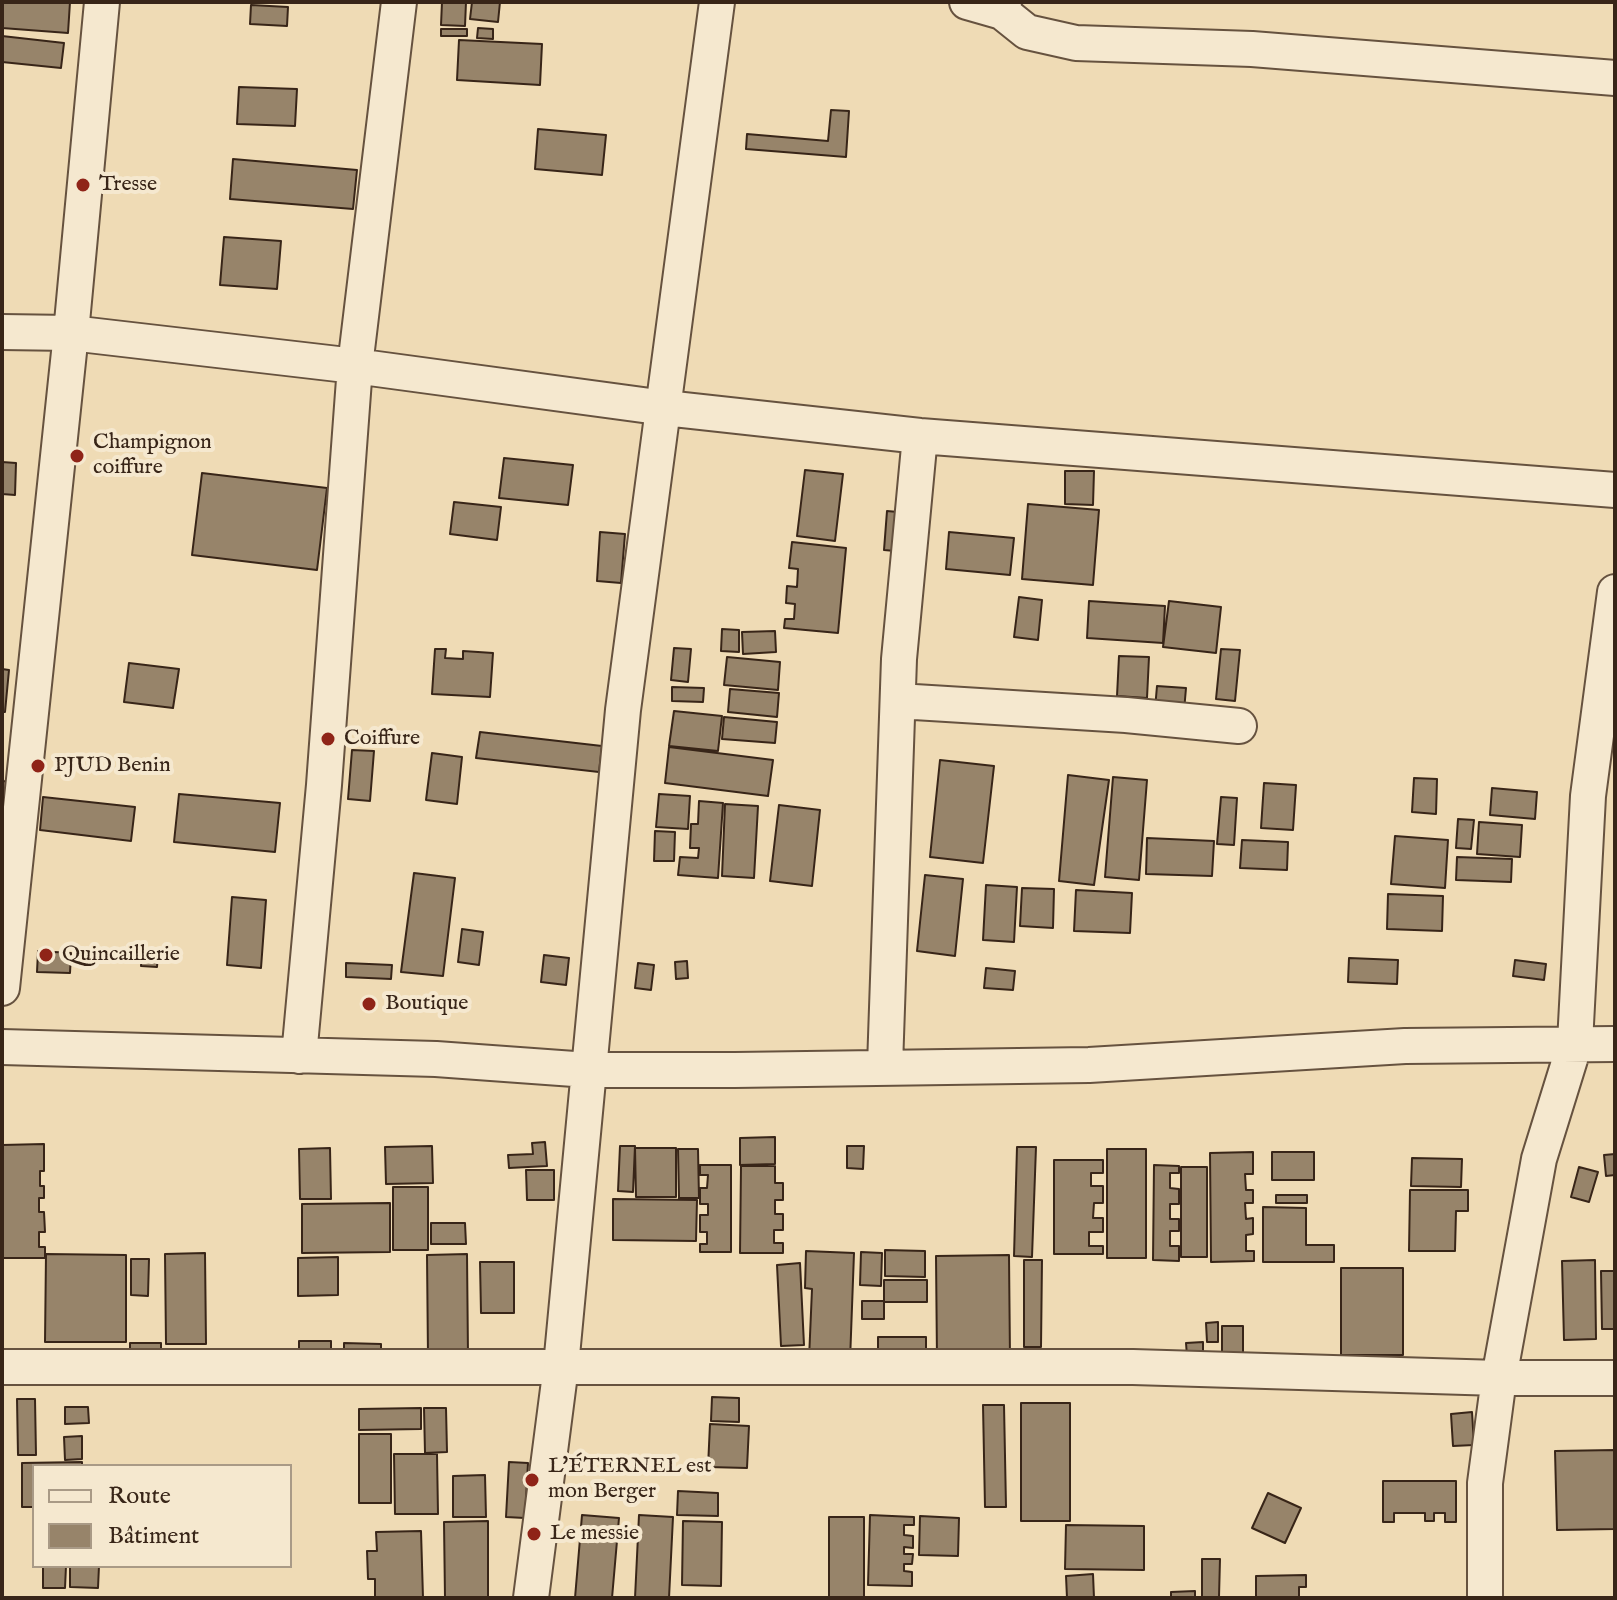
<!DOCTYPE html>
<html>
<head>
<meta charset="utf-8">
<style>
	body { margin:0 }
	#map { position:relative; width:1617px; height:1600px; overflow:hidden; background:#efdbb5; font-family:"IM FELL English",serif }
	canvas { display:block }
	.frame { position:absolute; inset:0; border:4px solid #382518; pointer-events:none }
	.legend { position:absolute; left:32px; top:1464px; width:260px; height:104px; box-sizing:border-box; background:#f5e8cf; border:2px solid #a99a86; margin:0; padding:10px 14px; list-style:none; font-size:24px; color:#382518 }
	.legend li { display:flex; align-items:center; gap:16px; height:40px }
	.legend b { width:40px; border:2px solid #a99a86 }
</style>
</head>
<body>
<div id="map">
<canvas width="1617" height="1600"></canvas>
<div class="frame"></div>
<ul class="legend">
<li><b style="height:10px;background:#f5e8cf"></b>Route</li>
<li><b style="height:22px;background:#97846a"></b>Bâtiment</li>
</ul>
</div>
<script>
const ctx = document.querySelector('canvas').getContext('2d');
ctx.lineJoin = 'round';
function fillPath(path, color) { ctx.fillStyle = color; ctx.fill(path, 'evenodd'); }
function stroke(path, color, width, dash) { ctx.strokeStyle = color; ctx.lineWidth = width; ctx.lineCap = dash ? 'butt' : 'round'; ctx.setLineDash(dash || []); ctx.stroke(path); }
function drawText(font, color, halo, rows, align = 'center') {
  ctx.font = font + ' "IM FELL English",serif'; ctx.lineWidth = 8; ctx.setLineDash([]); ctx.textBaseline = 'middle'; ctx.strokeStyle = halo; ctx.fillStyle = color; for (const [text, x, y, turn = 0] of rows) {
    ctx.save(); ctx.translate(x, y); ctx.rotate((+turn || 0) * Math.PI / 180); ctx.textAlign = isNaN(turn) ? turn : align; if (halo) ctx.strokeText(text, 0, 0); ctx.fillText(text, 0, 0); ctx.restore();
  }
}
const building = new Path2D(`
	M2,2H70L68,33L2,28Z
	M442,2H466L465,26L441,25Z
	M472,2H500L498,22L470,19Z
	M251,5L288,7L287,26L250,24Z
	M478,28L493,29V39L477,38Z
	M441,29H467V36H441Z
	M2,36L64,43L61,68L2,62Z
	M459,40L542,44L540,85L457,80Z
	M239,87L297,89L295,126L237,124Z
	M831,110L849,111L846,157L746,149L747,134L828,141Z
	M538,129L606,135L602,175L535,169Z
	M233,159L357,170L353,209L230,199Z
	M224,237L281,241L277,289L220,285Z
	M504,458L573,465L568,505L499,498Z
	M2,462L16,463L15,495L2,494Z
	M805,470L843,474L835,541L797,536Z
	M1065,471H1094L1093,505L1065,504Z
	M202,473L327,488L317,570L192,555Z
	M454,502L501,507L497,540L450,534Z
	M1028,504L1099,510L1093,585L1022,579Z
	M887,511L909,513L906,552L884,550Z
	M600,532L625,534L621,583L597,581Z
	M949,532L1014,538L1010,575L946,569Z
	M792,542L846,548L838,633L784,628L785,619H794L795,604L786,603L787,586L797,587L798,569L789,568Z
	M1019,597L1042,600L1038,640L1014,637Z
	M1089,601L1165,606L1163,643L1087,638Z
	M1169,601L1221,607L1216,653L1163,647Z
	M722,629L739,630V652L721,651Z
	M775,631L776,652L743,654L742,632Z
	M674,648L691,649L688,682L671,680Z
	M435,649H446L445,658L463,659V651L493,653L490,697L432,694Z
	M1221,649L1240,650L1235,701L1216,699Z
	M1119,656L1149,657L1147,698L1117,696Z
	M727,657L780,662L778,690L724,685Z
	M129,663L179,669L173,708L124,702Z
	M2,669L9,670L5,712H2Z
	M1157,686L1186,688L1184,711L1155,709Z
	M672,687L704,688L703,702L672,701Z
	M730,689L779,693L777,717L728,712Z
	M674,711L722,716L718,751L669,746Z
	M724,717L777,722L775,743L722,739Z
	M480,732L602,746L599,772L476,758Z
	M669,747L773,760L768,796L665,783Z
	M352,750L374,751L370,801L348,799Z
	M432,753L462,757L457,804L426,800Z
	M940,760L994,766L983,863L930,857Z
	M1068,775L1109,780L1094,885L1059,881Z
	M1113,777L1147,780L1139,880L1105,877Z
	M1414,778L1437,779L1436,814L1412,812Z
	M2,781L12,782L2,863Z
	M1264,783L1296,785L1293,830L1261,828Z
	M1492,788L1537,792L1535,819L1490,815Z
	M179,794L280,803L275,852L174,842Z
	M659,794L690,796L688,829L656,827Z
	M43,797L135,807L131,841L40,830Z
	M1221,797L1237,798L1234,845L1217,844Z
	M699,801L723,803L718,878L678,875L680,857L698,858L699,848H690L691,824H698Z
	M725,804L758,806L754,878L722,876Z
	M779,805L820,810L812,886L770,881Z
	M1458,819L1474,820L1471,849L1456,848Z
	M1479,822L1522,825L1520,857L1477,854Z
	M655,831L675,832L674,861H654Z
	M1395,836L1448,840L1445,888L1391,884Z
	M1147,838L1214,841L1212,876L1146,874Z
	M1242,840L1288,842L1287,870L1240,868Z
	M1457,857L1512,859L1511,882L1456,880Z
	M414,873L455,878L443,976L401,972Z
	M925,875L963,879L955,956L917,951Z
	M986,885L1017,887L1014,942L983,940Z
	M1022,888L1054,889L1053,928L1020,926Z
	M1076,890L1132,893L1130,933L1074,931Z
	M1388,894L1443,896L1442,931L1387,929Z
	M232,897L266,900L261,968L227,965Z
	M462,929L483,932L479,965L458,962Z
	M38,951L71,953L70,973L37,972Z
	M142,953L158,954L157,967L141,966Z
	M544,955L569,958L566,985L541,982Z
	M1349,958L1398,960L1397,984L1348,982Z
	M1515,960L1546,964L1544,980L1513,976Z
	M687,961L688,978L676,979L675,962Z
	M346,963L392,965L391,979L346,977Z
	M638,963L654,965L651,990L635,988Z
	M986,968L1015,971L1013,990L984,988Z
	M775,1137V1164L740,1165V1138Z
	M545,1142L547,1166L509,1168L508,1155L533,1154L532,1143Z
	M44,1144V1171H40V1186H44V1198H39V1212H44L45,1232H39V1247H45V1258H2V1145Z
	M432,1146L433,1183L386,1184L385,1147Z
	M620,1146H635L633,1192L618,1191Z
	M847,1146H864L863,1169L847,1168Z
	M1017,1147H1036L1032,1257L1014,1256Z
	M330,1148L331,1199H300L299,1149Z
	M635,1148H676V1197H636Z
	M678,1149H698L699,1198H679Z
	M1107,1149H1146V1258H1107Z
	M1253,1152V1174H1245L1246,1190H1253V1203H1245L1246,1219L1253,1218V1234L1246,1235V1251H1254V1261L1211,1262L1210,1153Z
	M1272,1152H1314V1180H1272Z
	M1615,1154V1175L1606,1176L1604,1155Z
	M1412,1158L1462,1159L1461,1187L1411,1186Z
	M1054,1160H1103V1173H1091V1186H1103V1203H1094L1093,1218H1103V1232H1089V1246H1103V1254H1054Z
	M700,1165H731V1252H700V1244H707V1232H700V1215H708V1204H700V1188H707L708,1175H700Z
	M1154,1165L1179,1166V1173H1170V1188L1179,1189V1204H1170V1219H1179V1231H1170V1246H1179V1261L1153,1260Z
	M741,1166H775V1183H783V1200H775V1214H783V1230H774V1243H783V1253H740Z
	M1181,1167H1207V1257H1181Z
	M1579,1167L1598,1172L1589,1202L1571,1197Z
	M526,1170H554V1200H527Z
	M393,1187H428V1250H393Z
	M1410,1190H1468V1211H1456L1455,1251H1409Z
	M1276,1195H1307V1203H1276Z
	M613,1199L697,1200L696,1241L613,1240Z
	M390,1203V1252L302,1253V1204Z
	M1263,1207L1306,1208V1245H1334V1262H1263Z
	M431,1223H465L466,1244H431Z
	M885,1250L925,1251V1277L885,1276Z
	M806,1251L854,1253L850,1361L809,1359L812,1289L805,1288Z
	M861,1252L882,1253L881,1286L860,1285Z
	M205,1253L206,1344H166L165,1254Z
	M46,1254L126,1255V1342H45Z
	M467,1254L468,1356L428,1357L427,1255Z
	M1009,1255L1010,1359L937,1360L936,1256Z
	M338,1257V1295L298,1296V1258Z
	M131,1259H149L148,1296L131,1295Z
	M1024,1260H1042L1041,1347H1024Z
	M1595,1260L1596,1339L1564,1340L1562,1261Z
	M480,1262H514V1313H481Z
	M800,1263L804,1345L781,1346L777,1265Z
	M1341,1268H1403V1355H1341Z
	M1601,1271H1615V1329H1602Z
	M884,1280H927V1302H884Z
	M862,1301H884V1319H862Z
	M1218,1322V1342H1207L1206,1323Z
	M1222,1326H1243V1361H1222Z
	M878,1337H926V1358H878Z
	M299,1341H331V1363H299Z
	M1203,1342V1355L1187,1356L1186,1343Z
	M130,1343H161V1362H130Z
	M344,1343L381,1344V1364H344Z
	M712,1397L739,1398V1422L711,1421Z
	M17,1399H35L36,1455H18Z
	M1021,1403H1070V1521H1021Z
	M983,1405H1004L1006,1507H985Z
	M65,1407H88L89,1423L65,1424Z
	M421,1408V1429L359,1430V1409Z
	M424,1408H446L447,1452L425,1453Z
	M1472,1412L1474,1445L1453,1446L1451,1414Z
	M710,1424L749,1426L747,1468L708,1467Z
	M359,1434H391V1503H359Z
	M82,1436V1459L65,1460L64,1437Z
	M1615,1450V1529L1557,1530L1555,1451Z
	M394,1454H437L438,1514H395Z
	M82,1462V1466H34V1507H22V1463Z
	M509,1462L528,1463L525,1518L506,1517Z
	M485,1475L486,1517H453V1476Z
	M1383,1481H1456V1522H1445V1513H1434V1521H1425V1513H1394V1522H1383Z
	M678,1491L718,1493V1516L677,1515Z
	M1268,1493L1301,1508L1285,1543L1252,1528Z
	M582,1515L619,1518L612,1598H575Z
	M639,1515L673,1517L669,1598H635Z
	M870,1515L914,1517V1525H904V1535L913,1536V1548L904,1547V1554H913L912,1564H904V1571L912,1572V1586L868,1585Z
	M920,1516L959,1518L958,1556L919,1555Z
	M829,1517H864V1598H829Z
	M488,1521V1598H445L444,1522Z
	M683,1521L722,1522L721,1586L682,1585Z
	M1066,1525L1144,1526V1570L1065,1569Z
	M421,1531L423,1598H375V1579H368L367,1551H377L376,1532Z
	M1202,1559H1220L1219,1597H1202Z
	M43,1566H66L65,1588H43Z
	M70,1566H99L98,1588L70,1587Z
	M1093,1574L1094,1598H1067L1066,1576Z
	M1306,1575V1587H1299V1598H1256V1576Z
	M1195,1591V1598H1171V1592Z`);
const street = new Path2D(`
	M967,2L1002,12
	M1004,2L1002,12L1027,32L1076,43L1252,49L1615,78
	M2,332L71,333L355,366L665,408L920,436L1615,490
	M898,701L1126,715L1239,726
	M2,988L71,333L102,2
	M2,1047L436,1059L588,1070H735L1089,1065L1405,1046L1615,1044
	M299,1056L324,785L355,366L399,2
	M885,1066L899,659L920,436
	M2,1367H1133L1499,1378H1615
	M531,1598L561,1366L623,710L717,2
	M1485,1598V1483L1499,1378L1539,1159L1575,1043L1588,796L1615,592`);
const markers = [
	[83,185,8,"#8f2418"],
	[77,456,8,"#8f2418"],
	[328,739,8,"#8f2418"],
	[38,766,8,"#8f2418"],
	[46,955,8,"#8f2418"],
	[369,1004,8,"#8f2418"],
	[532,1480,8,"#8f2418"],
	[534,1534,8,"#8f2418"]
];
const poiNames = [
	["Tresse",99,185],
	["Champignon",93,443],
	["coiffure",93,468],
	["Coiffure",344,739],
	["PJUD Benin",54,766],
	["Quincaillerie",62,955],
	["Boutique",385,1004],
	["L'ÉTERNEL est",548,1467],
	["mon Berger",548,1492],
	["Le messie",550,1534]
];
fillPath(building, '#97846a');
stroke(building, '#382518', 2);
stroke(street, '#66523f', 38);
stroke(street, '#f5e8cf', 34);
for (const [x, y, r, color] of markers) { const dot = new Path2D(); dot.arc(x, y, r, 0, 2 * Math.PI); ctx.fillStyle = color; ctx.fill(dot); stroke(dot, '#f5e8cf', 3); }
drawText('22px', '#382518', '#f5e8cf', poiNames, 'left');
</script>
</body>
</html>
